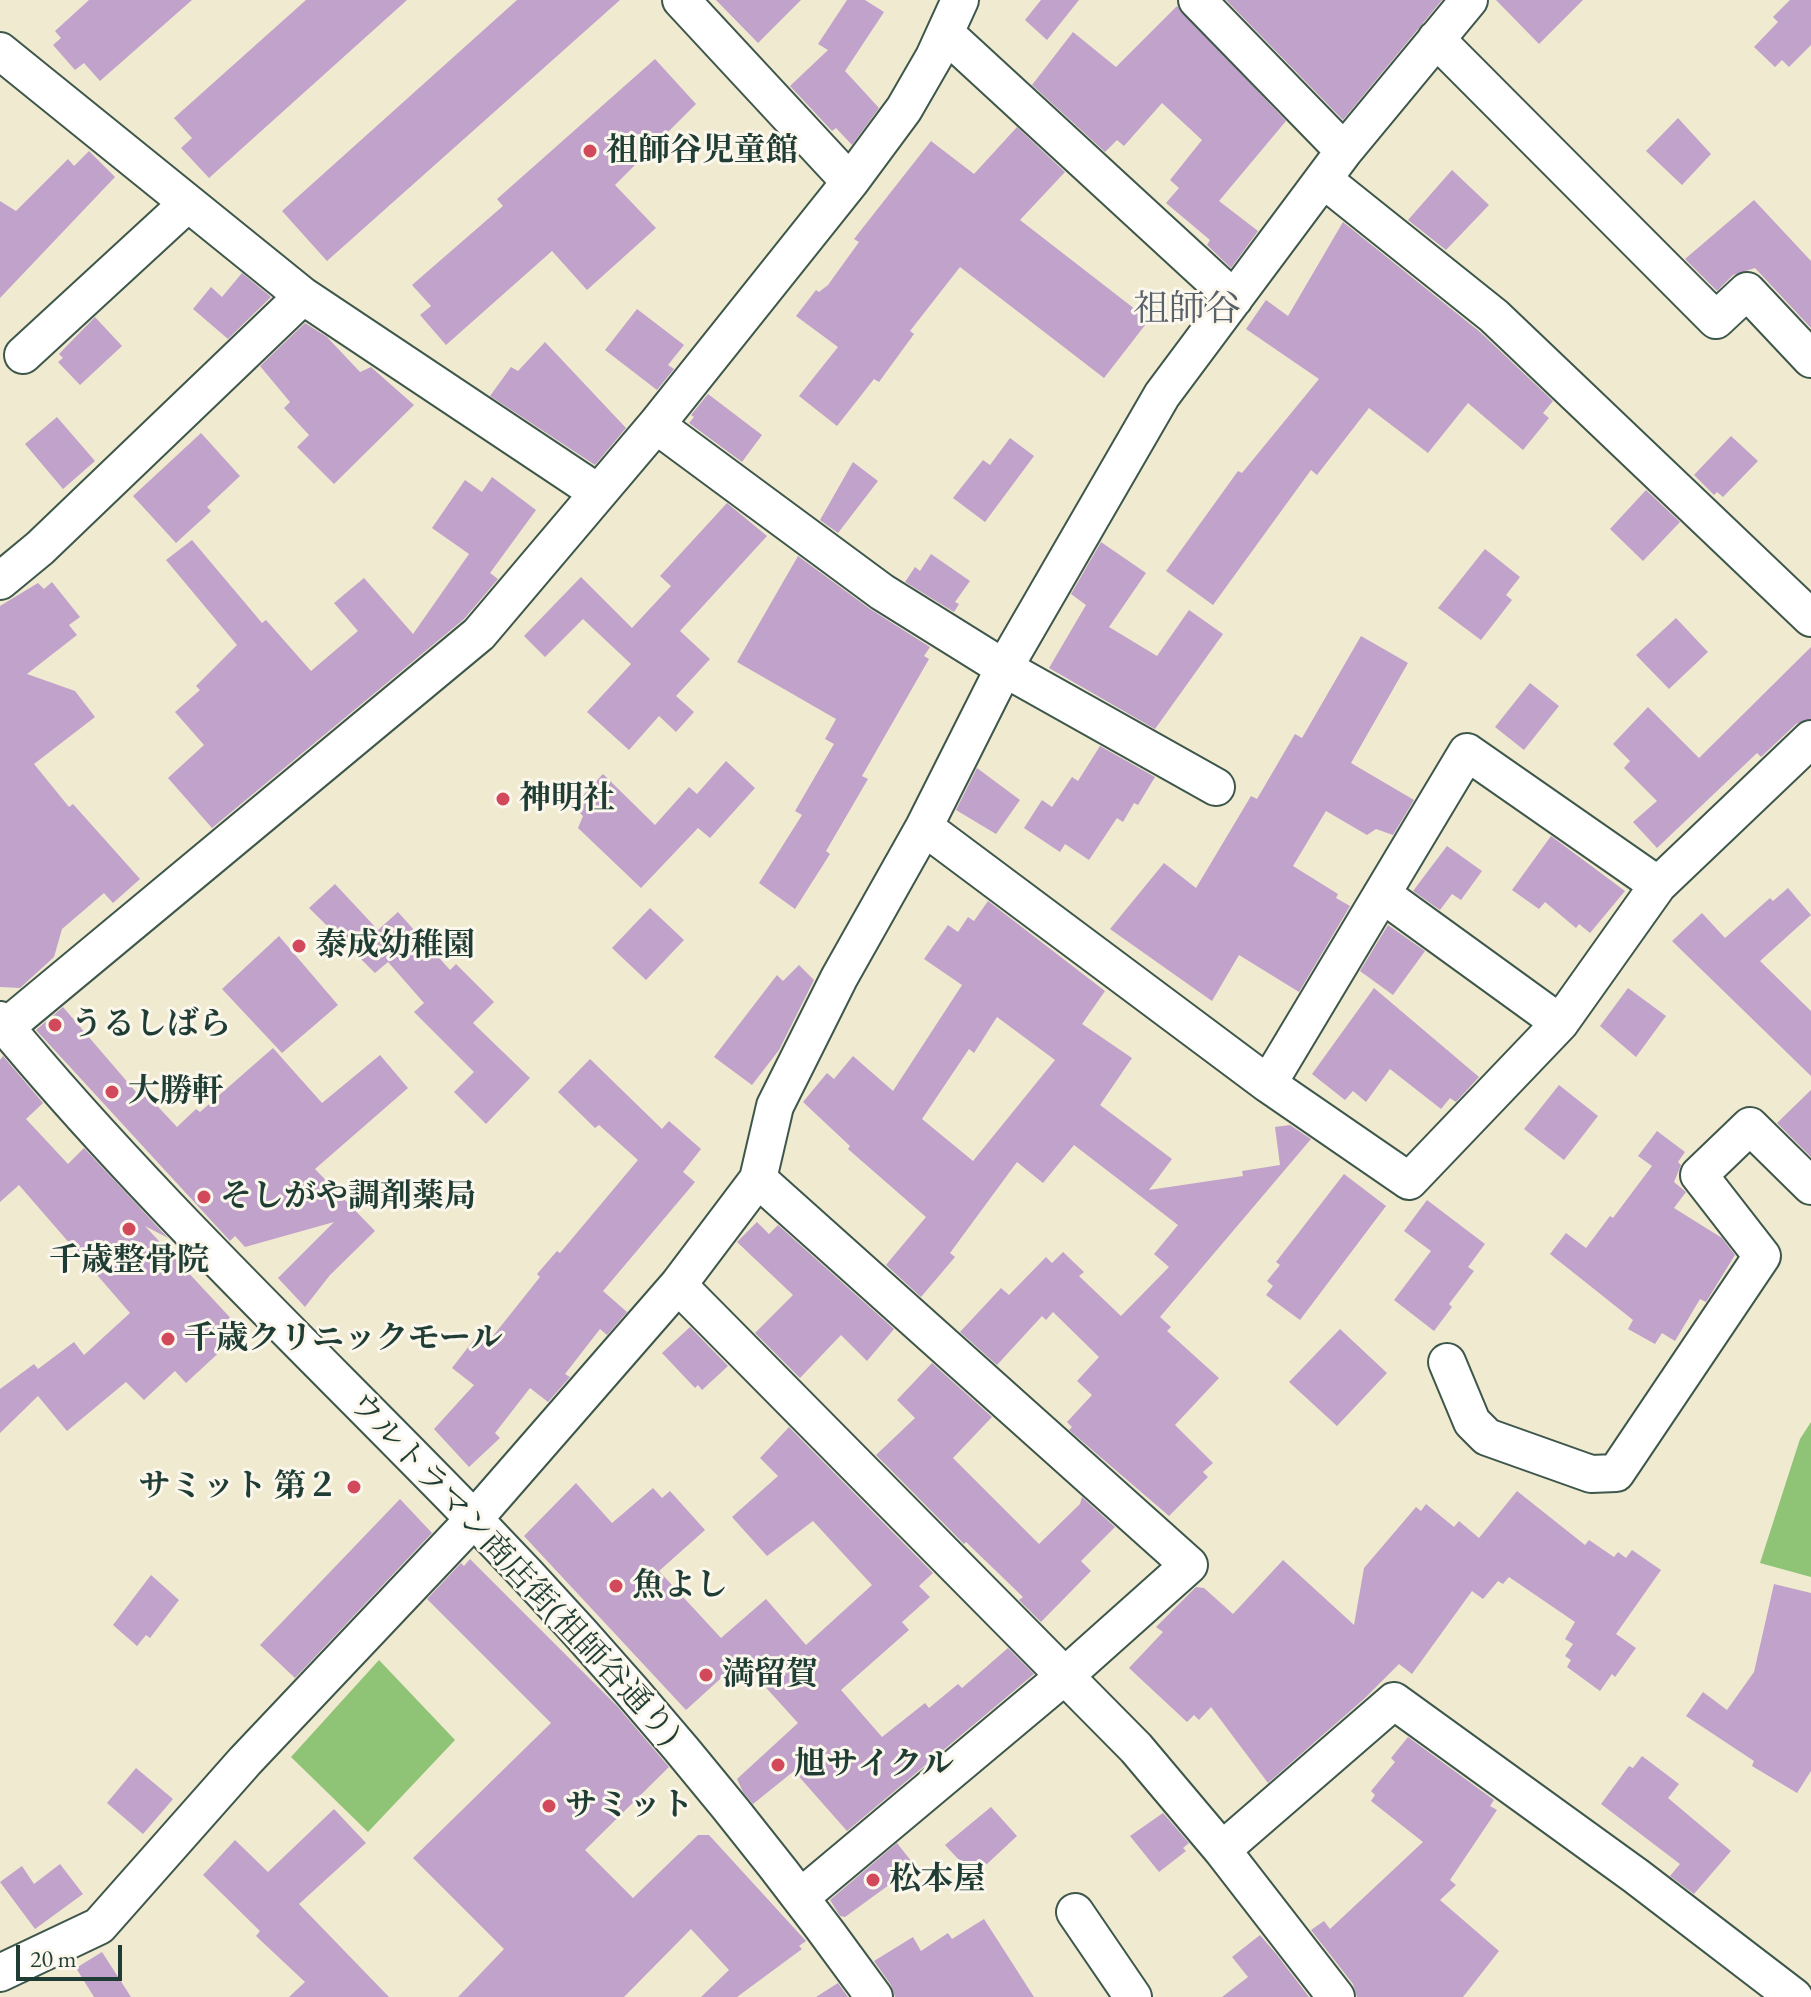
<!DOCTYPE html>
<html>
<head>
<meta charset="utf-8">
<style>
	body { margin:0 }
	#map { position:relative; width:1811px; height:1997px; overflow:hidden; background:#efead0; font-family:"EB Garamond",serif }
	canvas { display:block }
	.scale { position:absolute; left:16px; top:1945px; width:106px; height:36px; box-sizing:border-box; border:4px solid #1f3d34; border-top:0; padding-left:10px; font-size:24px; line-height:28px; white-space:nowrap; color:#1f3d34; -webkit-text-stroke:6px #fbf7ec; paint-order:stroke }
</style>
</head>
<body>
<div id="map">
<canvas width="1811" height="1997"></canvas>
<div class="scale">20 m</div>
</div>
<script>
const ctx = document.querySelector('canvas').getContext('2d');
ctx.lineJoin = 'round';
function fillPath(path, color) { ctx.fillStyle = color; ctx.fill(path, 'evenodd'); }
function stroke(path, color, width, dash) { ctx.strokeStyle = color; ctx.lineWidth = width; ctx.lineCap = dash ? 'butt' : 'round'; ctx.setLineDash(dash || []); ctx.stroke(path); }
function drawText(font, color, halo, rows, align = 'center') {
  ctx.font = font + ' "EB Garamond","Noto Serif JP",serif'; ctx.lineWidth = 6; ctx.setLineDash([]); ctx.textBaseline = 'middle'; ctx.strokeStyle = halo; ctx.fillStyle = color; for (const [text, x, y, turn = 0] of rows) {
    ctx.save(); ctx.translate(x, y); ctx.rotate((+turn || 0) * Math.PI / 180); ctx.textAlign = isNaN(turn) ? turn : align; if (halo) ctx.strokeText(text, 0, 0); ctx.fillText(text, 0, 0); ctx.restore();
  }
}
const green = new Path2D(`
	M1811,1422V1577L1760,1563L1800,1439Z
	M379,1660L455,1740L368,1832L291,1757Z`);
const building = new Path2D(`
	M89,0H192L100,81L84,63L75,70L53,45L61,38L55,31Z
	M306,0H407L209,178L181,148L192,138L174,118Z
	M517,0H620L327,261L282,211Z
	M716,0H801L758,43Z
	M847,0H865L884,12L845,71L879,108L852,145L836,128L832,131L790,86L828,50L818,44Z
	M1041,0H1079L1047,40L1025,20Z
	M1226,0H1442L1343,120Z
	M1496,0H1583L1539,44Z
	M1790,0H1811V45L1789,67L1782,60L1775,67L1754,47L1778,22L1773,17Z
	M1177,6L1286,121L1219,201L1258,231L1231,268L1207,245L1210,240L1166,203L1179,188L1170,180L1202,140L1162,103L1124,146L1117,140L1105,152L1032,85L1073,32L1116,67Z
	M655,59L696,104L615,185L656,228L587,290L552,251L446,345L420,315L431,306L412,285L503,206L497,199Z
	M1678,118L1711,154L1682,185L1646,151Z
	M1017,127L1065,172L1020,220L1149,320L1104,378L960,267L910,331L914,334L879,382L874,379L837,426L799,396L838,347L796,316L816,290L819,292L828,285L859,242L854,239L931,141L974,174Z
	M89,151L115,177L0,298V201L16,211L68,159L74,166Z
	M1452,170L1489,205L1446,250L1408,220Z
	M1754,200L1811,261V328L1755,268L1733,275L1717,291L1685,259Z
	M1343,222L1480,332L1553,401L1543,413L1549,418L1523,450L1468,403L1428,453L1369,408L1317,475L1311,470L1213,605L1166,571L1238,471L1242,473L1319,379L1246,329L1266,300L1288,316Z
	M242,273L271,297L228,339L193,309L211,287L222,297Z
	M637,309L684,345L668,365L674,369L657,390L605,350Z
	M95,317L122,346L80,385L58,362L63,358L59,354Z
	M305,323L327,337L360,372L371,367L414,405L334,484L297,447L309,435L284,408L290,402L260,366Z
	M545,342L626,428L595,465L490,396L511,367L518,371Z
	M708,394L762,435L742,462L689,423L694,417L691,415Z
	M57,417L95,461L63,489L25,444Z
	M201,433L240,476L207,507L211,511L176,543L133,496Z
	M1731,436L1758,461L1723,497L1717,492L1714,495L1694,475Z
	M1010,438L1034,456L985,522L953,498L983,460L990,465Z
	M853,462L878,481L838,533L820,520Z
	M492,477L536,510L490,573L498,579L464,619L212,828L168,778L204,745L175,712L200,690L196,686L237,645L166,560L192,540L262,623L266,620L311,671L358,631L334,603L364,578L413,634L469,554L432,528L465,480L482,492Z
	M1646,490L1680,522L1643,561L1610,529Z
	M727,503L767,536L680,631L710,659L676,696L694,712L676,732L659,716L629,750L587,712L631,664L583,619L545,657L524,636L581,577L632,628L671,586L660,576Z
	M1101,542L1146,573L1109,627L1157,656L1189,610L1223,634L1155,729L1049,668L1086,605L1071,594Z
	M1485,549L1520,577L1506,595L1512,600L1481,640L1438,608Z
	M931,554L970,581L955,602L959,604L954,612L905,582L915,567L920,571Z
	M798,556L870,609L930,647L924,656L929,659L862,776L868,779L826,851L830,854L795,909L759,883L802,815L795,811L834,744L825,739L836,719L737,662Z
	M52,582L80,617L69,625L77,635L27,674L75,691L95,717L34,764L69,807L73,804L140,879L113,903L104,893L62,929L54,957L20,988L0,987V606L38,583L44,589Z
	M1676,618L1708,652L1669,689L1636,655Z
	M1361,636L1408,663L1351,763L1414,800L1393,835L1376,829L1367,835L1326,811L1293,866L1338,894L1336,898L1350,906L1299,992L1239,955L1212,1001L1110,929L1164,863L1196,888L1251,796L1257,799L1295,734L1302,738Z
	M1811,647V719L1796,724L1761,757L1757,753L1657,848L1633,822L1657,801L1624,768L1630,761L1613,744L1648,707L1699,758Z
	M1530,683L1559,706L1524,750L1495,727Z
	M1100,746L1155,777L1138,805L1134,803L1123,822L1117,818L1089,860L1065,844L1060,852L1024,828L1042,800L1052,807L1072,777L1078,781Z
	M726,761L755,788L710,838L698,828L641,888L578,828L583,816L573,806L603,774L655,825L689,787L697,794Z
	M977,768L1020,800L996,834L956,810Z
	M1551,836L1625,891L1590,933L1579,924L1576,928L1545,902L1539,909L1512,890Z
	M1447,846L1482,871L1461,900L1452,894L1440,910L1413,891Z
	M335,884L378,930L398,912L450,970L456,964L494,1002L473,1023L530,1078L486,1124L454,1092L474,1072L414,1012L424,1003L388,962L375,973L309,908Z
	M1788,888L1811,915L1760,961L1811,1011V1076L1672,941L1702,913L1725,938L1770,898L1773,901Z
	M988,901L1105,991L1082,1024L1132,1058L1100,1105L1172,1159L1149,1190L1243,1176L1242,1171L1280,1165L1275,1127L1290,1125L1311,1139L1160,1317L1171,1327L1167,1331L1219,1378L1175,1425L1213,1463L1203,1472L1208,1477L1169,1516L1069,1430L1072,1427L1067,1422L1092,1395L1077,1381L1099,1357L1053,1312L1046,1320L1042,1316L997,1365L960,1332L1001,1288L1009,1295L1046,1257L1052,1263L1063,1252L1084,1272L1079,1276L1121,1316L1169,1267L1154,1254L1178,1225L1074,1145L1043,1183L1017,1162L950,1253L955,1257L921,1297L886,1265L926,1217L848,1149L850,1146L803,1102L827,1073L834,1079L853,1056L893,1091L962,985L924,959L948,925L958,932L968,917L974,921ZM997,1017L1055,1060L973,1161L922,1119L969,1049L974,1053Z
	M650,908L684,940L646,980L612,948Z
	M1388,925L1425,951L1393,995L1360,971Z
	M279,936L338,1005L282,1053L222,989Z
	M799,965L814,980L779,1050L752,1085L714,1057L777,975L783,981Z
	M1374,988L1479,1077L1456,1102L1450,1098L1441,1109L1390,1069L1366,1102L1353,1091L1345,1100L1312,1074Z
	M1628,988L1666,1016L1636,1057L1600,1026Z
	M63,1007L142,1099L147,1095L177,1127L196,1109L200,1112L273,1048L322,1103L380,1055L408,1088L315,1169L375,1231L330,1275L305,1307L278,1278L334,1222L245,1247L235,1236L230,1241L36,1030Z
	M3,1056L43,1103L26,1119L68,1164L84,1148L168,1238L145,1226L237,1325V1336L186,1383L175,1371L144,1400L126,1382L67,1431L38,1396L0,1433V1389L34,1364L38,1369L74,1342L84,1355L130,1313L19,1185L0,1202V1060Z
	M590,1059L662,1129L669,1121L701,1149L683,1172L695,1182L603,1291L627,1312L607,1335L600,1329L565,1374L570,1377L548,1402L530,1388L495,1433L500,1438L469,1467L434,1429L474,1385L452,1368L479,1333L489,1341L540,1277L537,1274L557,1251L560,1253L638,1160L599,1125L595,1128L558,1092Z
	M1559,1085L1598,1116L1564,1160L1524,1129Z
	M1811,1090V1157L1777,1123Z
	M1657,1131L1685,1152L1678,1162L1681,1165L1674,1182L1686,1192L1674,1208L1722,1238L1735,1255L1706,1302L1700,1299L1675,1341L1662,1333L1655,1344L1628,1329L1633,1320L1550,1254L1566,1233L1586,1248L1610,1216L1613,1218L1652,1166L1638,1156Z
	M1344,1174L1386,1206L1300,1320L1266,1295L1273,1286L1267,1281L1280,1265L1276,1262Z
	M1427,1200L1485,1244L1468,1267L1474,1271L1449,1304L1452,1307L1434,1331L1394,1300L1431,1251L1404,1231Z
	M757,1222L769,1234L778,1225L894,1329L867,1361L841,1335L800,1378L755,1333L793,1295L737,1242Z
	M690,1327L728,1366L702,1390L698,1385L695,1388L662,1353Z
	M1340,1329L1387,1373L1337,1426L1289,1382Z
	M932,1363L992,1417L953,1458L1039,1544L1080,1504L1082,1497L1115,1527L1081,1561L1091,1571L1041,1622L1019,1600L1023,1597L966,1542L964,1544L876,1455L915,1418L897,1400Z
	M789,1427L933,1573L919,1586L930,1597L902,1622L909,1630L841,1690L882,1737L925,1703L929,1708L958,1684L962,1688L1008,1648L1034,1674L847,1831L794,1771L753,1804L743,1792L737,1779L798,1723L741,1660L686,1710L524,1536L576,1483L612,1523L653,1488L662,1498L670,1491L705,1530L659,1571L721,1638L766,1599L806,1645L872,1585L813,1521L767,1556L732,1517L778,1476L760,1458Z
	M1517,1491L1585,1545L1589,1540L1614,1557L1618,1552L1626,1558L1632,1550L1661,1570L1616,1634L1636,1648L1615,1677L1612,1674L1600,1691L1567,1667L1571,1660L1565,1656L1573,1644L1565,1639L1575,1622L1509,1577L1503,1584L1498,1581L1483,1599L1472,1591L1412,1674L1399,1664L1365,1698L1268,1783L1211,1707L1199,1720L1194,1715L1187,1722L1129,1668L1163,1632L1156,1627L1196,1587L1204,1588L1233,1614L1283,1560L1354,1625L1364,1568L1416,1507L1421,1511L1426,1504L1454,1527L1459,1521L1479,1538Z
	M400,1499L432,1533L295,1678L260,1645Z
	M470,1559L617,1706L669,1767L585,1850L633,1898L698,1835H709L806,1941L799,1946L802,1949L737,1997H701L729,1970L691,1929L624,1997H458L504,1949L413,1858L551,1723L427,1599L461,1563L464,1566Z
	M151,1575L179,1600L150,1638L146,1635L137,1646L113,1625Z
	M1774,1584L1811,1593V1771L1797,1793L1752,1766L1754,1761L1686,1716L1703,1692L1727,1710L1754,1672Z
	M1408,1737L1494,1800L1490,1806L1497,1810L1450,1880L1456,1885L1440,1900L1499,1951L1463,1997H1357L1353,1984L1311,1930L1324,1921L1330,1929L1423,1842L1371,1801L1375,1795L1371,1791L1395,1762L1391,1758Z
	M1642,1756L1679,1784L1668,1798L1731,1851L1694,1894L1670,1876L1680,1864L1601,1804L1629,1766L1633,1768Z
	M136,1768L173,1799L143,1834L107,1803Z
	M991,1807L1017,1836L974,1876L945,1845Z
	M334,1809L366,1843L299,1904L389,1997H289L305,1982L256,1936L260,1931L203,1875L235,1840L268,1872Z
	M1163,1813L1189,1843L1183,1848L1186,1851L1159,1872L1130,1836Z
	M897,1843L915,1866L845,1917L840,1916L830,1900Z
	M60,1864L83,1894L35,1929L0,1882L22,1866L34,1884Z
	M984,1919L1034,1997H895L891,1985L874,1961L913,1937L921,1951L948,1933L952,1939Z
	M1260,1935L1277,1955L1309,1997H1222L1248,1977L1232,1957Z
	M102,1952L131,1997H94L76,1968Z
	M838,1983L848,1997H816Z`);
const minor = new Path2D(`
	M681,0L850,182
	M1197,0L1344,151
	M945,33L1234,299
	M1436,39L1716,320L1747,291L1811,359
	M0,51L303,296L597,492
	M1324,180L1494,316L1811,618
	M23,355L187,204
	M656,425L882,592L1004,668L1216,787
	M0,581L40,548L303,296
	M924,827L1268,1084L1409,1181L1560,1023L1658,885L1811,739
	M1382,894L1560,1023
	M0,1020C146,1196 313,1353 472,1517C618,1668 752,1827 874,1997
	M6,1027L479,634L656,425L850,182L904,109L934,57L960,0
	M1268,1084L1467,752L1658,885
	M758,1179L1189,1565L1067,1674L802,1896
	M678,1285L1136,1748L1222,1850L1336,1997
	M1447,1362L1472,1422L1487,1437L1591,1474L1616,1473L1762,1256L1699,1175L1750,1126L1811,1186
	M1222,1850L1394,1701L1636,1876L1794,1997
	M1075,1912L1133,1997
	M0,1973L99,1926L245,1761L474,1519L678,1285L758,1179L775,1106L839,978L924,827L1004,668L1162,395L1344,151L1469,0`);
const markers = [
	[590,151,8,"#d1495b"],
	[503,799,8,"#d1495b"],
	[299,946,8,"#d1495b"],
	[55,1025,8,"#d1495b"],
	[112,1092,8,"#d1495b"],
	[204,1197,8,"#d1495b"],
	[129,1229,8,"#d1495b"],
	[168,1339,8,"#d1495b"],
	[354,1487,8,"#d1495b"],
	[616,1586,8,"#d1495b"],
	[706,1675,8,"#d1495b"],
	[778,1765,8,"#d1495b"],
	[549,1806,8,"#d1495b"],
	[873,1880,8,"#d1495b"]
];
const poiNames = [
	["祖師谷児童館",606,151],
	["神明社",519,799],
	["泰成幼稚園",315,946],
	["うるしばら",71,1025],
	["大勝軒",128,1092],
	["そしがや調剤薬局",220,1197],
	["千歳整骨院",129,1261,"center"],
	["千歳クリニックモール",184,1339],
	["サミット 第２",338,1487,"right"],
	["魚よし",632,1586],
	["満留賀",722,1675],
	["旭サイクル",794,1765],
	["サミット",565,1806],
	["松本屋",889,1880]
];
const streetNames = [
	["ウルトラマン商店街(祖師谷通り)",514,1569,47]
];
const quarterNames = [
	["祖師谷",1187,310]
];
fillPath(green, '#8fc375');
fillPath(building, '#c1a2cb');
stroke(minor, '#3e574b', 40);
stroke(minor, '#fff', 36);
for (const [x, y, r, color] of markers) { const dot = new Path2D(); dot.arc(x, y, r, 0, 2 * Math.PI); ctx.fillStyle = color; ctx.fill(dot); stroke(dot, '#fbf7ec', 3); }
drawText('bold 32px', '#1f3d34', '#fbf7ec', poiNames, 'left');
drawText('32px', '#1f3d34', '#fbf7ec', streetNames);
drawText('36px', '#586069', '#fbf7ec', quarterNames);
</script>
</body>
</html>
